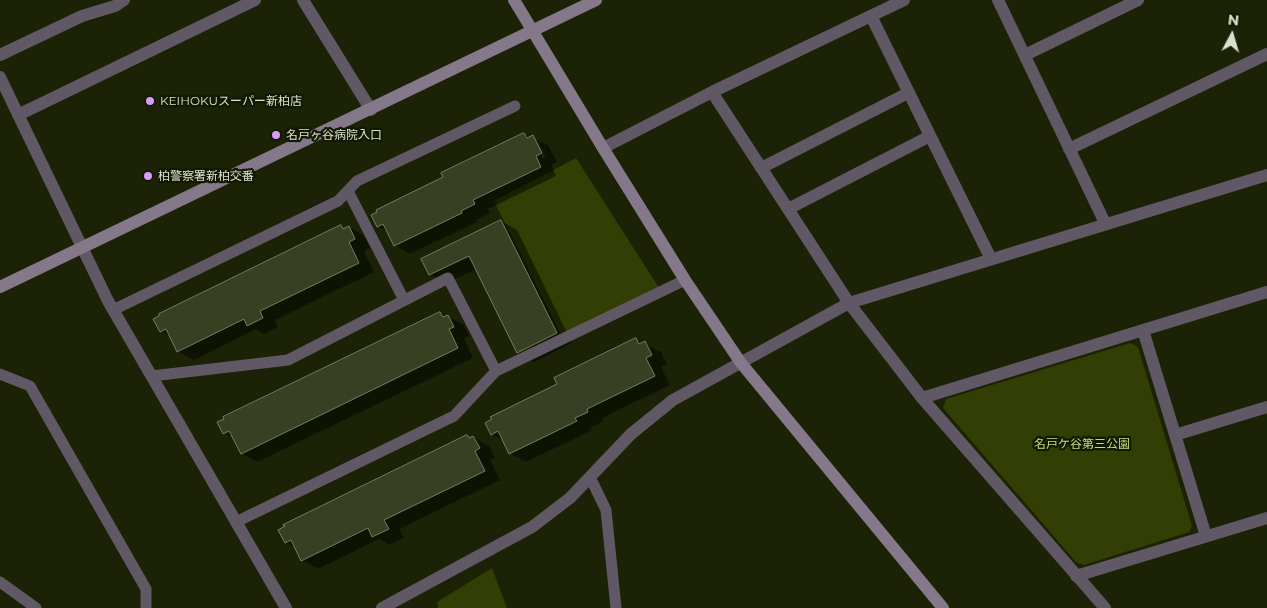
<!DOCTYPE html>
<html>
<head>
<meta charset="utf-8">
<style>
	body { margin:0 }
	#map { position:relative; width:1267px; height:608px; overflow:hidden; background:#1c2206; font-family:Montserrat,sans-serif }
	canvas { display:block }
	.north { position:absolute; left:1207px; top:10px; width:50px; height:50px; -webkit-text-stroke:4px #131900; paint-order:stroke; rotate:6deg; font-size:14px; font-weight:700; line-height:20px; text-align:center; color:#dae0cf }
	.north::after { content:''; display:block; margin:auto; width:18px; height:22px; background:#dae0cf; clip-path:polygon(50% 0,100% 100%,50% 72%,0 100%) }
</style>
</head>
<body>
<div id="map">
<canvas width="1267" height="608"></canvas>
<div class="north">N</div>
</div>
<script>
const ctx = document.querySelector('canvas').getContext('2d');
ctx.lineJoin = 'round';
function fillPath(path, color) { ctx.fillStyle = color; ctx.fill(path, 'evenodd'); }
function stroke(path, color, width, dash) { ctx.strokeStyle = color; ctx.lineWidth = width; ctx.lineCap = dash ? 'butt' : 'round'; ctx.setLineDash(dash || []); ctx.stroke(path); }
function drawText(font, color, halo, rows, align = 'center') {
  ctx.font = font + ' Montserrat,"Noto Sans JP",sans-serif'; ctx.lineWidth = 4.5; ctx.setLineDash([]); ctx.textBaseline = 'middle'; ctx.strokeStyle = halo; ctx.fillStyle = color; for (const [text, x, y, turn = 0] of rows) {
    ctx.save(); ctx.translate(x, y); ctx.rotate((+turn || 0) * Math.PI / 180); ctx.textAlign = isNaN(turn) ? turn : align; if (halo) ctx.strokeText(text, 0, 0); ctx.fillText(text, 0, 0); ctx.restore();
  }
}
const green = new Path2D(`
	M576,158L661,291L563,339L494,201Z
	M1130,343L1138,347L1192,526L1189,532L1084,565L1076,562L943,408L946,399Z
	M492,568L507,608H438L437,602Z`);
const shadow = new Path2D(`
	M524,134L548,145L557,162L551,165L556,176L488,209L490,213L476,220L477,222L410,254L395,245L388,232L378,226L445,178ZM535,143H538L546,158L543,159Z
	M501,221L517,230L572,343L534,362L518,352L477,269L446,283L430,274Z
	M340,227L345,229L349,227L364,236L370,248L364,251L374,272L275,320L278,327L264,334L256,329L194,360L178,351L171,337L161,331Z
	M440,313L464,325L469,336L464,338L473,358L257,462L241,453L235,439L224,433Z
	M636,340L661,352L667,364L661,367L670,385L602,418L603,421L590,428L592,430L526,462L510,453L504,441L492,434L559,385Z
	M467,437H473L489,446L495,458L490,460L500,480L399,529L404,538L389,545L379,539L318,569L302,560L296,548L286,542Z`);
const building = new Path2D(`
	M524,133L527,138L533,135L542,153L536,156L541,167L473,200L475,204L461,211L462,213L394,246L383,224L377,227L371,215L377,212L376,210L443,177L441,173Z
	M501,220L557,333L517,353L469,256L429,275L421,259Z
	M341,225L343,229L349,226L355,239L349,242L359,263L260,311L263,318L247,326L244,319L177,352L166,329L160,332L153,319L159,316V314Z
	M440,312L443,317L448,315L454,327L449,329L458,348L241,454L229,431L223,434L217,422L224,419L223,417Z
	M636,338L639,344L645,341L652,355L646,358L655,376L587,409L588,412L575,418L577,421L509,454L498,431L491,435L485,423L492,419L490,417L557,384L554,378Z
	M467,435L469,438L473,436L480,448L475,451L485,471L384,520L389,529L372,537L368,528L301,561L291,540L285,543L278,530L285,526L283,525Z`);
const lane = new Path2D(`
	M348,191L404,300
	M113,310L338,201L357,181L515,106
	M0,374L30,386L146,589V608
	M152,376L288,360L448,278L496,371
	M590,477L606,510L616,608
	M236,522L454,416L496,371L685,280
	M0,582L36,608`);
const street = new Path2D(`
	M303,0L371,110
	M998,0L1105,223
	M871,16L991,259
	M0,55L82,16L115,6L124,0
	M1025,55L1138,0
	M0,77L108,301L286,608
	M712,92L849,303L922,398L1105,608
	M18,115L255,0
	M603,148L712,92L904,0
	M1069,149L1267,54
	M761,168L908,93
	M788,209L930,136
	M1143,330L1206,536
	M922,398L1267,292
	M1175,435L1267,407
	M1076,576L1267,518
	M382,608L532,527L570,498L631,434L673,400L849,303L1267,175`);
const secondary = new Path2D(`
	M514,0L603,148L685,280L741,363L943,608
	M0,287L596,0`);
const markers = [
	[150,101,5,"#d89af8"],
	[276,135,5,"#d89af8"],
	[148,176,5,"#d89af8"]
];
const poiNames = [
	["KEIHOKUスーパー新柏店",160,101],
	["名戸ヶ谷病院入口",286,135],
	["柏警察署新柏交番",158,176]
];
const parkNames = [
	["名戸ケ谷第三公園",1082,444]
];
fillPath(green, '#323e03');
fillPath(shadow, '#0007');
fillPath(building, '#384023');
stroke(building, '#757e5e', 1);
stroke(lane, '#605864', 11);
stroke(street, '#605864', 12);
stroke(secondary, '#85788b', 12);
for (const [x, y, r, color] of markers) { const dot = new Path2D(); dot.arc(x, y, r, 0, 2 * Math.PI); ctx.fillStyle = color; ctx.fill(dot); stroke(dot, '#131900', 2); }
drawText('12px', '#dae0cf', '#131900', poiNames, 'left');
drawText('12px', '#c3df78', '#131900', parkNames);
</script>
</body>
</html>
